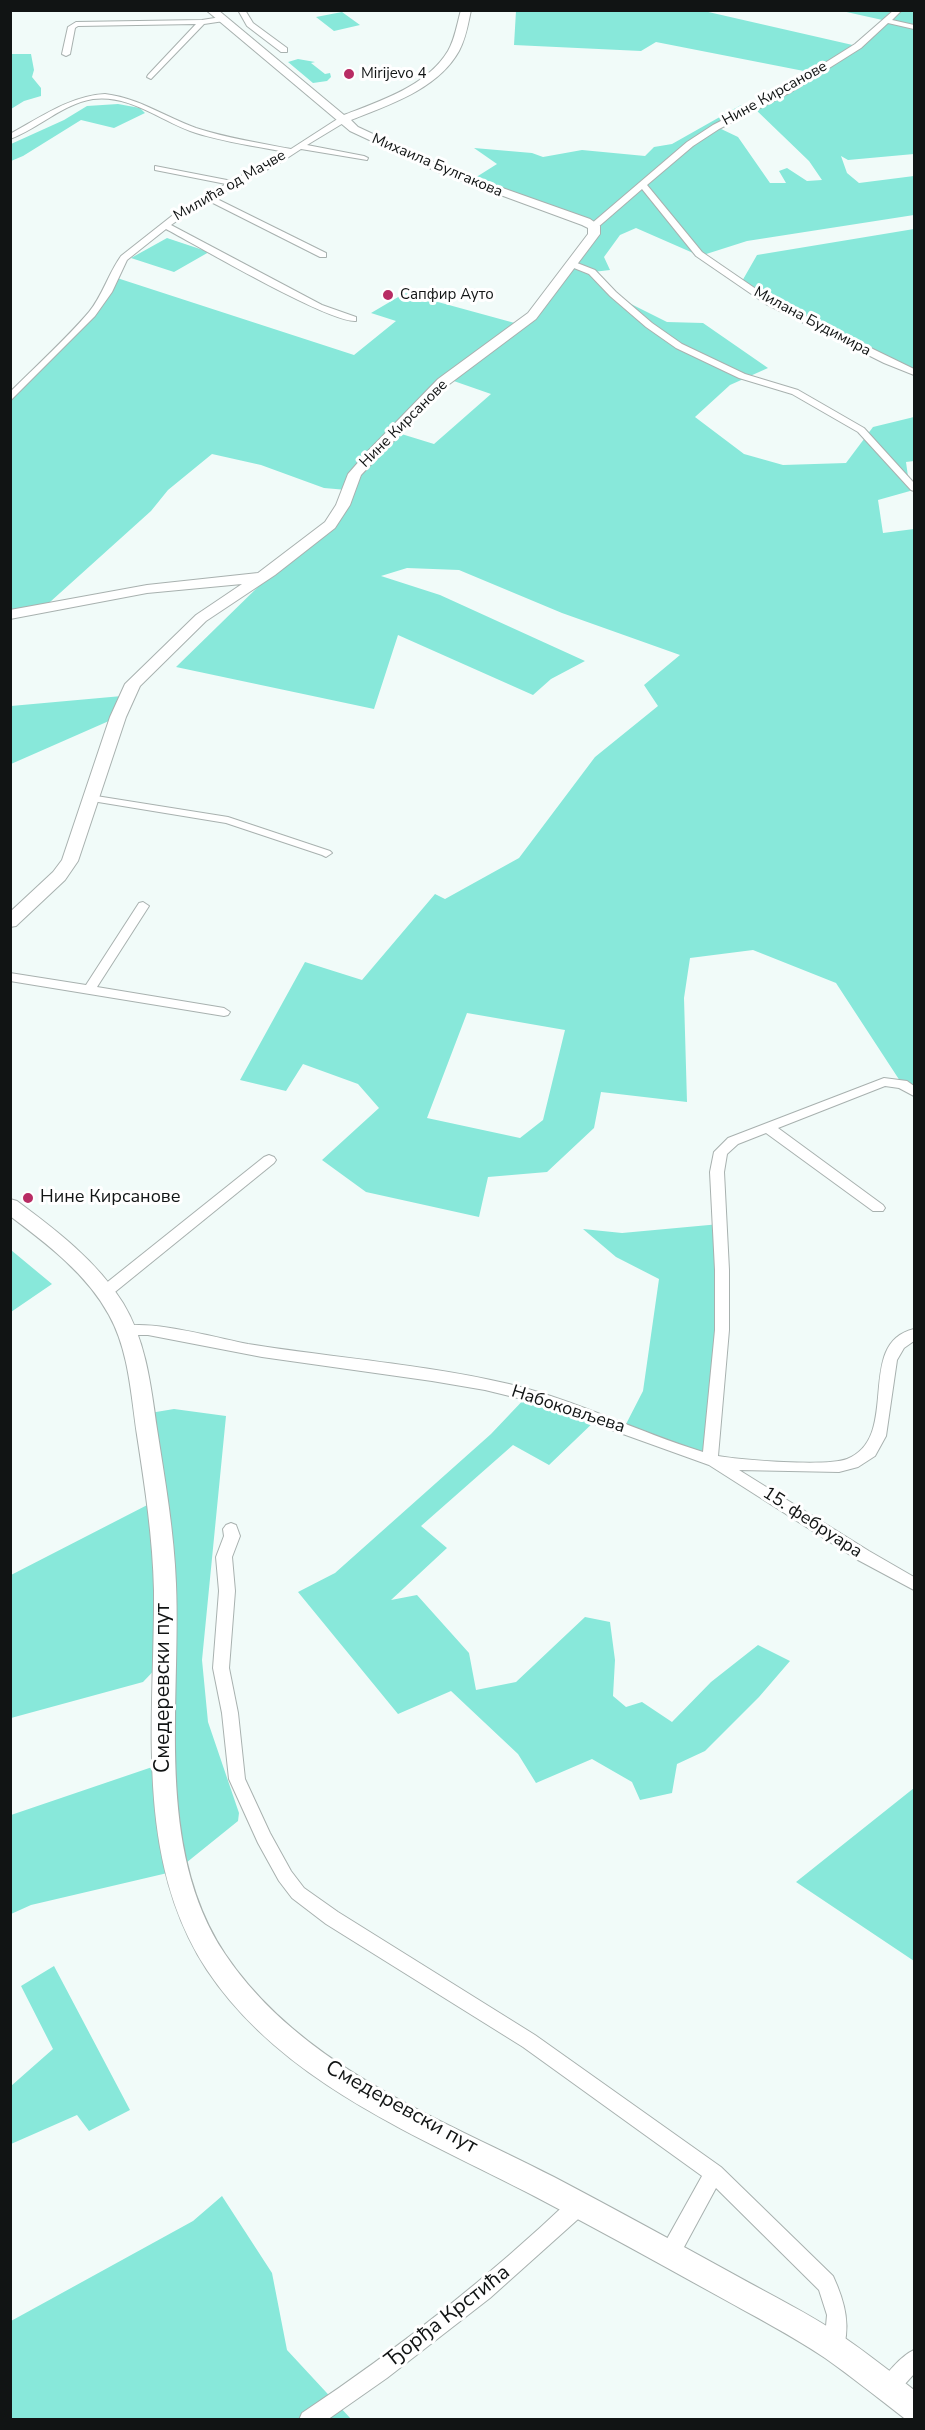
<!DOCTYPE html>
<html>
<head>
<meta charset="utf-8">
<style>
	body { margin:0 }
	#map { position:relative; width:925px; height:2430px; overflow:hidden; background:#f1fbf9; font-family:"Nunito Sans",sans-serif }
	canvas { display:block }
	.frame { position:absolute; inset:0; border:12px solid #111414; pointer-events:none }
</style>
</head>
<body>
<div id="map">
<canvas width="925" height="2430"></canvas>
<div class="frame"></div>
</div>
<script>
const ctx = document.querySelector('canvas').getContext('2d');
ctx.lineJoin = 'round';
function fillPath(path, color) { ctx.fillStyle = color; ctx.fill(path, 'evenodd'); }
function stroke(path, color, width, dash) { ctx.strokeStyle = color; ctx.lineWidth = width; ctx.lineCap = dash ? 'butt' : 'round'; ctx.setLineDash(dash || []); ctx.stroke(path); }
function drawText(font, color, halo, rows, align = 'center') {
  ctx.font = font + ' "Nunito Sans",sans-serif'; ctx.lineWidth = 6; ctx.setLineDash([]); ctx.textBaseline = 'middle'; ctx.strokeStyle = halo; ctx.fillStyle = color; for (const [text, x, y, turn = 0] of rows) {
    ctx.save(); ctx.translate(x, y); ctx.rotate((+turn || 0) * Math.PI / 180); ctx.textAlign = isNaN(turn) ? turn : align; if (halo) ctx.strokeText(text, 0, 0); ctx.fillText(text, 0, 0); ctx.restore();
  }
}
const green = new Path2D(`
	M516,11H704L857,46L887,21L842,11H914V154L848,160L841,156L847,173L859,183L914,176V215L747,241L700,256L636,228L620,235L604,257L610,270L593,272L613,295L667,322L703,323L768,368L730,385L695,417L744,454L783,465L846,463L873,427L914,417V461L906,462L910,491L878,500L883,533L914,529V1090L902,1084L836,983L753,950L690,958L684,998L687,1102L601,1092L594,1128L547,1172L488,1177L479,1217L366,1192L322,1160L379,1108L358,1084L303,1064L286,1091L240,1080L305,962L362,980L435,894L445,899L519,858L595,757L658,706L644,685L680,655L562,613L459,570L407,568L381,576L440,595L585,661L551,679L533,695L398,635L374,709L176,667L303,543L330,525L347,490L324,488L261,465L212,454L168,490L151,511L50,602L11,615L10,398L84,323L114,277L354,355L396,321L371,313L405,293L522,325L594,226L470,181L497,164L474,148L532,153L543,157L582,150L645,156L654,147L672,144L741,105L753,106L814,73L656,42L641,51L514,45ZM754,108L809,161L822,180L807,181L787,168L779,171L786,183H770L738,137L717,127ZM448,379L491,394L434,444L395,432ZM467,1013L565,1030L543,1120L520,1138L427,1118Z
	M342,12L360,25L334,31L316,17Z
	M11,54H31L34,70L32,77L41,88V96L24,101L11,109Z
	M298,59L315,62L311,63L325,74L330,73L331,77L327,81L313,83L288,62Z
	M118,104L140,108L145,113L114,128L81,120L23,156L11,161V144L64,120L87,106Z
	M914,229V374L769,302L741,283L757,255Z
	M167,238L209,252L174,272L131,258Z
	M122,696L118,717L11,764V706Z
	M720,1224L710,1460L624,1428L643,1391L659,1279L616,1257L583,1229L622,1233Z
	M11,1250L52,1284L11,1312H10Z
	M528,1395L598,1418L549,1465L513,1445L421,1526L447,1548L391,1600L417,1595L469,1653L476,1690L516,1682L585,1617L610,1622L615,1660L613,1696L626,1707L642,1702L672,1722L711,1682L758,1645L790,1661L759,1697L705,1751L677,1764L672,1793L640,1800L632,1782L592,1759L536,1783L518,1754L451,1691L398,1714L298,1592L335,1573L491,1434Z
	M174,1409L226,1416L202,1660L208,1722L239,1813L238,1821L176,1871L31,1905L11,1914V1815L164,1763L165,1659L143,1682L11,1718V1575L157,1500L144,1414Z
	M914,1788V1961L796,1882Z
	M54,1966L130,2110L89,2131L77,2115L11,2144V2086L53,2049L21,1986Z
	M222,2196L272,2273L287,2350L351,2419L11,2420V2321L193,2221Z`);
const street = new Path2D(`
	M238,10H245L253,23L287,48V52H281L247,26Z
	M894,10H902L892,20L914,25V29L888,23L861,48L791,92L719,129L693,146L647,185L702,252L772,300L914,369V375L884,363L766,304L696,256L642,189L597,228H591V224L687,142L713,125L785,88L855,44Z
	M221,17L225,19L224,21L204,24L151,79L147,77L148,75L196,24L78,26L75,28L70,54L66,56L62,54L68,27L76,22L202,20Z
	M105,94C139,98 165,117 196,128C227,138 259,143 291,149L339,118H345V122L307,145L364,156L368,158L367,160L301,149L278,164L213,197L326,253V257H320L207,200L171,225L322,305L356,317V321C329,323 198,246 166,229L127,260L112,292L95,316L10,401V392C36,366 65,340 89,312C103,295 108,274 121,256L173,215L226,184L155,170V166L232,181L285,152C255,146 225,142 196,133C162,122 130,94 93,99C62,104 38,129 10,139V134C41,117 70,96 105,94Z
	M572,261L595,270L616,292L652,323L682,344L745,374L798,390L864,428L914,483V491L911,490L858,432L792,394L739,378L676,348L646,327L610,296L589,274L569,266V262Z
	M90,795L228,817L330,851L332,853L326,857L322,855L226,823L86,800V796Z
	M143,902L149,906L97,987L224,1008L230,1012L228,1015L224,1016L10,981V973L86,985L139,903Z
	M884,1078L907,1081L914,1086V1096L899,1088L885,1086L778,1128L883,1205L885,1208L883,1211H873L766,1133L738,1144L727,1154L724,1172L729,1270V1330L718,1456C742,1460 826,1467 847,1459C902,1437 854,1343 914,1329V1341L904,1348L897,1360L886,1436L875,1456L858,1467L839,1472L739,1470L869,1551L914,1577V1590L858,1560L709,1465L534,1402L485,1390L432,1381L262,1357L148,1335H122L120,1331L122,1327C149,1319 217,1338 248,1344C335,1358 424,1364 509,1384C576,1400 638,1432 703,1452L715,1330V1270L710,1172L714,1152L728,1138Z
	M269,1155L274,1157L276,1160L274,1163L110,1296H100L98,1292L100,1288L264,1157Z
	M231,1523L236,1525L240,1536L232,1557L235,1591L229,1668L238,1713L245,1779L270,1833L291,1871L304,1888L338,1912L535,2035L721,2167L833,2276C845,2302 852,2328 841,2355L834,2358L827,2355L824,2348L827,2315L819,2290L716,2188L677,2260L670,2262L663,2260L660,2253L663,2246L702,2176L523,2047L326,1924L292,1898L279,1881L258,1843L229,1779L222,1713L213,1668L219,1591L216,1557L224,1536L223,1529L226,1525Z
	M579,2196L586,2198L588,2205L586,2212L490,2298L387,2378L327,2420H299L302,2413C398,2349 488,2278 572,2198Z
	M914,2350V2374L895,2395L888,2398L881,2395L878,2388C884,2375 901,2356 914,2350Z`);
const secondary = new Path2D(`
	M206,10H218L344,115C380,101 427,86 448,51C455,39 457,24 461,10H471C468,24 466,38 459,51C438,89 389,105 351,120L358,127L446,168L590,219L600,226V234L536,319L448,385L378,457L361,475L350,505L335,528L275,575L206,621L140,686L126,717L78,861L65,880L16,926L10,927V912L53,872L62,860L110,717L125,684L196,615L242,584L147,593L10,619V610L147,585L258,573L325,522L336,505L348,474L368,451L438,379L528,313L588,234V228L582,225L438,172L350,131Z
	M10,1199L17,1201C56,1230 97,1261 123,1303C146,1341 151,1386 157,1429C165,1480 174,1532 176,1584C181,1703 154,1848 225,1954C301,2067 437,2117 554,2177C615,2209 675,2242 735,2275C771,2295 808,2313 842,2336C867,2353 891,2372 914,2390V2420L904,2418C878,2398 852,2377 825,2358C791,2335 754,2316 718,2296C657,2262 597,2229 536,2197C419,2136 283,2084 207,1970C133,1857 155,1718 154,1591C153,1539 145,1487 137,1435C131,1395 129,1351 109,1315C87,1274 47,1244 10,1216Z`);
const markers = [
	[349,74,6,"#b82c64"],
	[388,295,6,"#b82c64"],
	[28,1198,6,"#b82c64"]
];
const farPoinames = [
	["Mirijevo 4",361,74],
	["Сапфир Ауто",400,295]
];
const farStreetnames = [
	["Нине Кирсанове",775,94,-29],
	["Михаила Булгакова",437,166,23],
	["Милића од Мачве",230,186,-30],
	["Милана Будимира",812,322,28],
	["Нине Кирсанове",404,424,-45]
];
const poiNames = [
	["Нине Кирсанове",40,1198]
];
const streetNames = [
	["Набоковљева",568,1410,18],
	["15. фебруара",812,1523,33]
];
const nearStreetnames = [
	["Смедеревски пут",164,1688,-90],
	["Смедеревски пут",401,2108,29],
	["Ђорђа Крстића",448,2317,-38]
];
fillPath(green, '#88e8da');
stroke(street, '#a8b1af', 2);
stroke(secondary, '#a8b1af', 2);
fillPath(street, '#fff');
fillPath(secondary, '#fff');
for (const [x, y, r, color] of markers) { const dot = new Path2D(); dot.arc(x, y, r, 0, 2 * Math.PI); ctx.fillStyle = color; ctx.fill(dot); stroke(dot, '#fff', 2); }
drawText('15px', '#111414', '#fff', farPoinames, 'left');
drawText('15px', '#111414', '#fff', farStreetnames);
drawText('18px', '#111414', '#fff', poiNames, 'left');
drawText('18px', '#111414', '#fff', streetNames);
drawText('21px', '#111414', '#fff', nearStreetnames);
</script>
</body>
</html>
